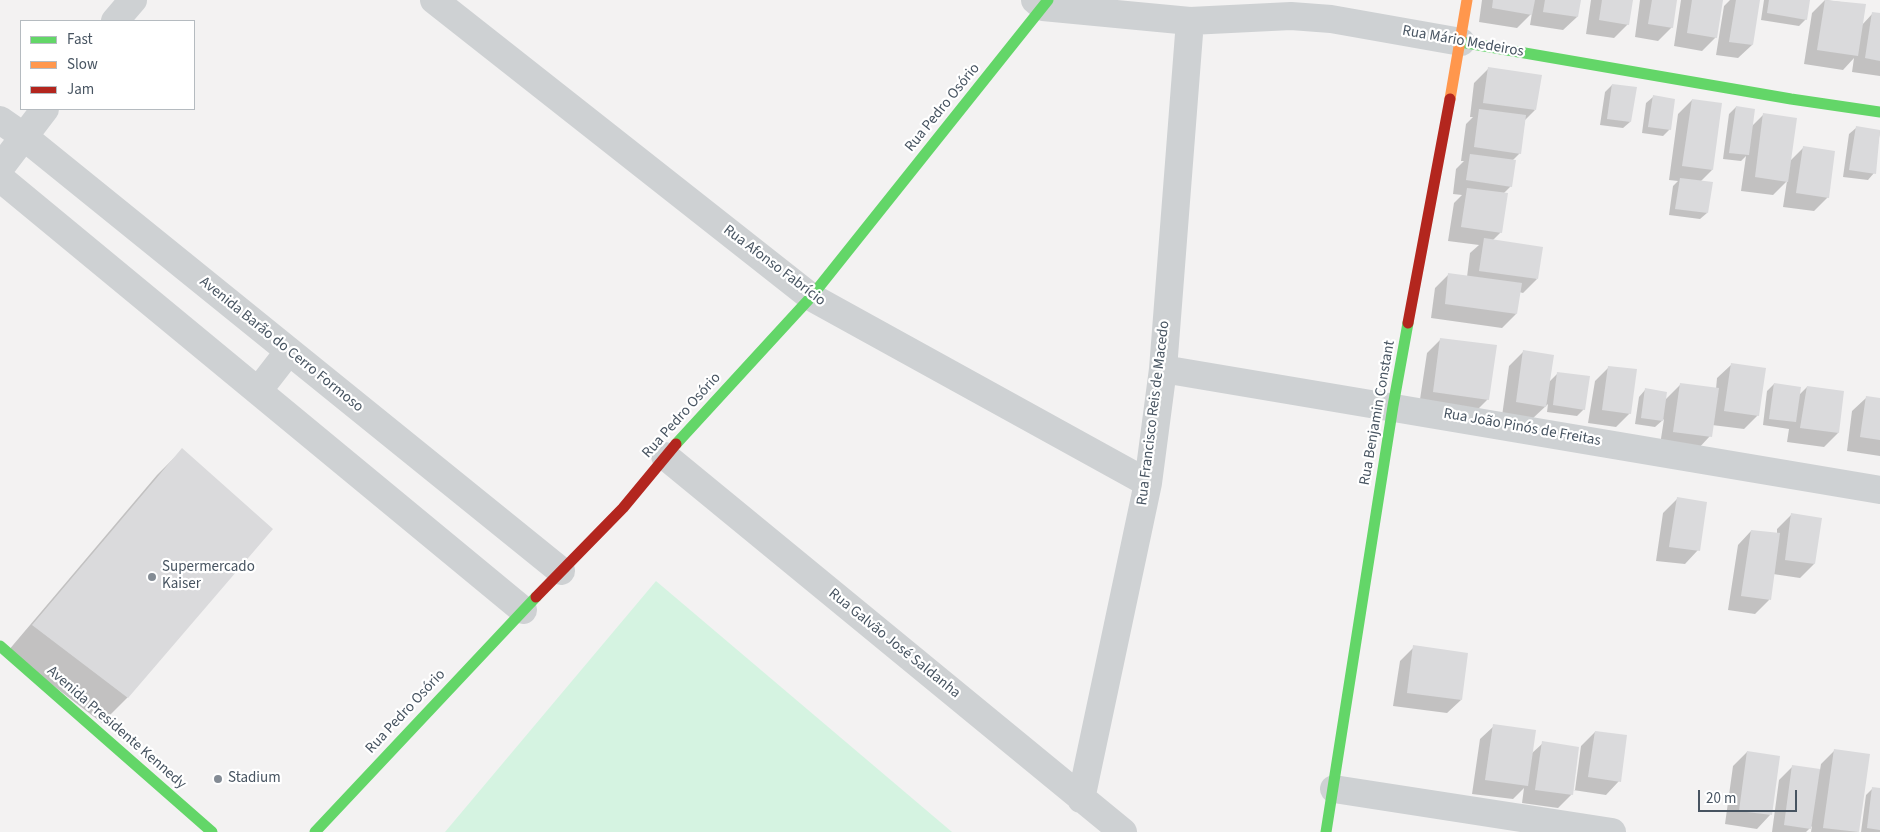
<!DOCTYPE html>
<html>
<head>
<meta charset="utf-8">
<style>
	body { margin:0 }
	#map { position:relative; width:1880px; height:832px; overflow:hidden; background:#f3f2f2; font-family:"Source Sans 3",sans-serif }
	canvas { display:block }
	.legend { position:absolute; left:20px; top:20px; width:175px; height:90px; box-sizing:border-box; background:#fff; border:1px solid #b5bbc0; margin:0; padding:6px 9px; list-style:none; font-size:15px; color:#475461 }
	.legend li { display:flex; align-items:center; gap:10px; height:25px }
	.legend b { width:25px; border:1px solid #b5bbc0 }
	.scale { position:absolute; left:1698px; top:790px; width:99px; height:22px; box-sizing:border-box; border:2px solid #475461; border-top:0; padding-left:6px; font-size:15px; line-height:18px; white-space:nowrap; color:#475461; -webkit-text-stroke:4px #fff; paint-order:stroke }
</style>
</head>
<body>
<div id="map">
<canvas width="1880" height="832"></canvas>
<ul class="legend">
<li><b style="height:6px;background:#63d668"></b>Fast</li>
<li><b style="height:6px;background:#ff974d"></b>Slow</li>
<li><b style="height:6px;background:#b3261e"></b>Jam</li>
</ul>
<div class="scale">20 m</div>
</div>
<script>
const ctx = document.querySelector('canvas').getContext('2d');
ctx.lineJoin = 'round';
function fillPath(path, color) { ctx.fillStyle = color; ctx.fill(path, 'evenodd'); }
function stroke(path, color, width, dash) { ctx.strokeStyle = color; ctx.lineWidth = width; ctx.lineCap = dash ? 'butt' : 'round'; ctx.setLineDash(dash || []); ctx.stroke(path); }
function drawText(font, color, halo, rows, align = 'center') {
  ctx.font = font + ' "Source Sans 3",sans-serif'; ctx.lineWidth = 4.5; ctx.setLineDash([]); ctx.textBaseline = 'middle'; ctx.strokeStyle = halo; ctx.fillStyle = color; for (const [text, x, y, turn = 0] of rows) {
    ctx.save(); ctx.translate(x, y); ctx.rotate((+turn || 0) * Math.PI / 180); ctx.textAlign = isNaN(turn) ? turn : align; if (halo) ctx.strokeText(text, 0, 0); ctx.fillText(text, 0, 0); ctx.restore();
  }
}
const green = new Path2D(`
	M656,581L952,832H445Z`);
const shadow = new Path2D(`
	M1482,0H1579L1577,17L1563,30L1530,25L1532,13L1517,28L1479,22Z
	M1591,0H1631L1628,24L1614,38L1586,34Z
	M1640,0H1676L1672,27L1658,41L1635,37Z
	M1681,0H1722L1716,37L1702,51L1674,46Z
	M1730,0H1759L1752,45L1738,58L1716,55L1724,6Z
	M1764,0H1809L1806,19L1799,26L1761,20Z
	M1825,0L1865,5L1862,25L1873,13L1880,15V76L1852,72L1854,58L1843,70L1804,64L1812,13Z
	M1488,69L1535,110L1525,120L1520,153L1512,161L1511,186L1503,194L1501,232L1492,241L1537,279L1523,293L1519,292L1516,314L1502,328L1431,318L1435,288L1449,274L1467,277L1470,253L1479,245L1448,241L1454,203L1462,195L1453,194L1456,169L1464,161H1461L1466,124L1473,117H1470L1474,83Z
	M1612,85L1630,122L1623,128L1600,125L1605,92Z
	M1653,97L1670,129L1663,136L1642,133L1646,103Z
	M1692,100L1712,170L1700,182L1707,213L1700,219L1669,215L1673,186L1678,181L1669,180L1678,114Z
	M1736,107L1751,127L1764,114L1789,162L1803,148L1828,197L1814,211L1783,207L1787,181L1773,195L1741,191L1746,156L1741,161L1723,159L1729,114Z
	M1856,128L1880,131L1874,173L1868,180L1843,177L1849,134Z
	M1441,339L1488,399L1474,413L1419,406L1427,353Z
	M1523,352L1549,382L1558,373L1584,409L1577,416L1547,412L1548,404L1531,420L1502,416L1509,366Z
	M1731,365L1758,415L1744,429L1712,425L1710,436L1697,450L1660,445L1664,419L1655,427L1635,424L1639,397L1645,390L1665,400L1681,384L1716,389L1717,378Z
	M1609,367L1630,413L1616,427L1588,423L1595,381Z
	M1774,384L1798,396L1807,387L1843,392L1838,433L1824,447L1787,442L1789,429L1763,425L1767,391Z
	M1866,398L1880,399V456L1847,451L1852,411Z
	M182,450L272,529L127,698L102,723L8,651L157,475Z
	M1677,499L1698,550L1685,564L1656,561L1663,513Z
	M1791,515L1820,519L1814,564L1800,578L1773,574L1769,600L1755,614L1728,610L1738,545L1751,531L1777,534V529Z
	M1414,647L1461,700L1447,713L1393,706L1400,661Z
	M1494,726L1531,754L1543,743L1573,790H1575L1581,746L1595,732L1619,781L1606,795L1573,790L1572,794L1558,808L1522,803L1524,788L1513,799L1472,794L1480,739Z
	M1835,750L1858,832H1811L1812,826L1806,832H1772L1779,780L1793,766L1820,770L1821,764Z
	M1747,752L1770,815L1757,829L1725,824L1733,766Z
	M1873,788L1880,789V832H1861L1866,795Z`);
const building = new Path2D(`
	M1493,0H1535L1532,15L1492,8Z
	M1545,0H1581L1578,17L1543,12Z
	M1602,0H1633L1629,25L1599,20Z
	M1652,0H1677L1673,28L1648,24Z
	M1692,0H1723L1717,38L1687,33Z
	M1736,0H1760L1753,45L1729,42Z
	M1769,0H1810L1807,20L1767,13Z
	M1825,0L1866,4L1858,56L1817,50Z
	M1872,12L1880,13V61L1865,58Z
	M1488,67L1542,75L1536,110L1483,103Z
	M1612,84L1637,87L1631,122L1607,119Z
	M1653,95L1675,99L1671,130L1648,127Z
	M1692,99L1722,103L1713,170L1682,166Z
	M1736,106L1755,109L1749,155L1729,153Z
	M1479,109L1526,115L1521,154L1474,147Z
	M1763,113L1797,118L1788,182L1755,177Z
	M1856,126L1880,130L1876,174L1849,170Z
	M1803,146L1835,151L1829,198L1796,193Z
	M1470,154L1516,160L1512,187L1466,180Z
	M1680,178L1713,182L1708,213L1675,209Z
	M1467,188L1508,193L1502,233L1461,227Z
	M1484,238L1543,247L1538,279L1479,271Z
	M1448,273L1522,283L1517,314L1445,304Z
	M1440,338L1497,345L1489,400L1433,392Z
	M1523,350L1554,355L1546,407L1516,402Z
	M1731,363L1766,368L1759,416L1724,411Z
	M1608,366L1637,369L1631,414L1602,410Z
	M1557,372L1590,376L1585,410L1553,405Z
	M1680,383L1719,388L1712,437L1673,432Z
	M1774,383L1801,387L1796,422L1769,419Z
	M1807,386L1844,391L1839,433L1800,428Z
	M1645,388L1667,392L1663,421L1641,418Z
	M1866,396L1880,398V440L1860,437Z
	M182,448L273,529L128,698L32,625Z
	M1677,497L1707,502L1700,551L1669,547Z
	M1791,513L1822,518L1815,564L1785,560Z
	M1751,530L1780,533L1771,600L1741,596Z
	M1413,645L1468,653L1462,700L1407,693Z
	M1493,724L1536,730L1528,786L1485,780Z
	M1595,731L1627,735L1621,782L1588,777Z
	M1542,741L1579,747L1573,795L1535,790Z
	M1834,749L1870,754L1859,832L1823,828Z
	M1747,751L1780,756L1772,815L1739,811Z
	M1792,765L1820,769L1811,829L1784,825Z
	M1872,787L1880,788V830L1867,828Z`);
const street = new Path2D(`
	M434,0L811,297L1148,483
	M1035,0L1043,7L1190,21L1291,16L1331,19L1461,42
	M115,21L133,0
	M0,120L23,136L561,571
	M0,168L45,109
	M0,178L523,610
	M1163,369L1880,490
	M258,391L289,351
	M665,456L1123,832
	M1334,789L1612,832
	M1081,799L1148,483L1163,369L1190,21`);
const fast = new Path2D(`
	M1461,42L1791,99L1880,112
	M676,444L811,297L1048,0
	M0,646L212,832
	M315,832L536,597
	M1326,832L1393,406L1408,323`);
const slow = new Path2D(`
	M1450,99L1467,0`);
const jam = new Path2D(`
	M1408,323L1450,99
	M536,597L623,508L676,444`);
const markers = [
	[152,577,5,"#838b94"],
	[218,779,5,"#838b94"]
];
const streetNames = [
	["Rua Mário Medeiros",1463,42,10],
	["Rua Pedro Osório",943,108,-51],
	["Rua Afonso Fabrício",774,266,37],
	["Avenida Barão do Cerro Formoso",281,345,39],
	["Rua Francisco Reis de Macedo",1154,413,-83],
	["Rua Benjamin Constant",1378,413,-80],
	["Rua Pedro Osório",682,416,-48],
	["Rua João Pinós de Freitas",1522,428,10],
	["Rua Galvão José Saldanha",894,644,39],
	["Rua Pedro Osório",406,712,-47],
	["Avenida Presidente Kennedy",116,728,41]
];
const poiNames = [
	["Supermercado",162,568],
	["Kaiser",162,585],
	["Stadium",228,779]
];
fillPath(green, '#d5f3e1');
fillPath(shadow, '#0003');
fillPath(building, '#dadadc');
stroke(street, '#ced1d3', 28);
stroke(fast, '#63d668', 11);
stroke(slow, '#ff974d', 11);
stroke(jam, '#b3261e', 11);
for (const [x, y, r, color] of markers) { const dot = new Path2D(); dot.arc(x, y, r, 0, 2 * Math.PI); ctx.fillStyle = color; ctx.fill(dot); stroke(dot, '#fff', 2); }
drawText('15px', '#475461', '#fff', streetNames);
drawText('15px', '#475461', '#fff', poiNames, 'left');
</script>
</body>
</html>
